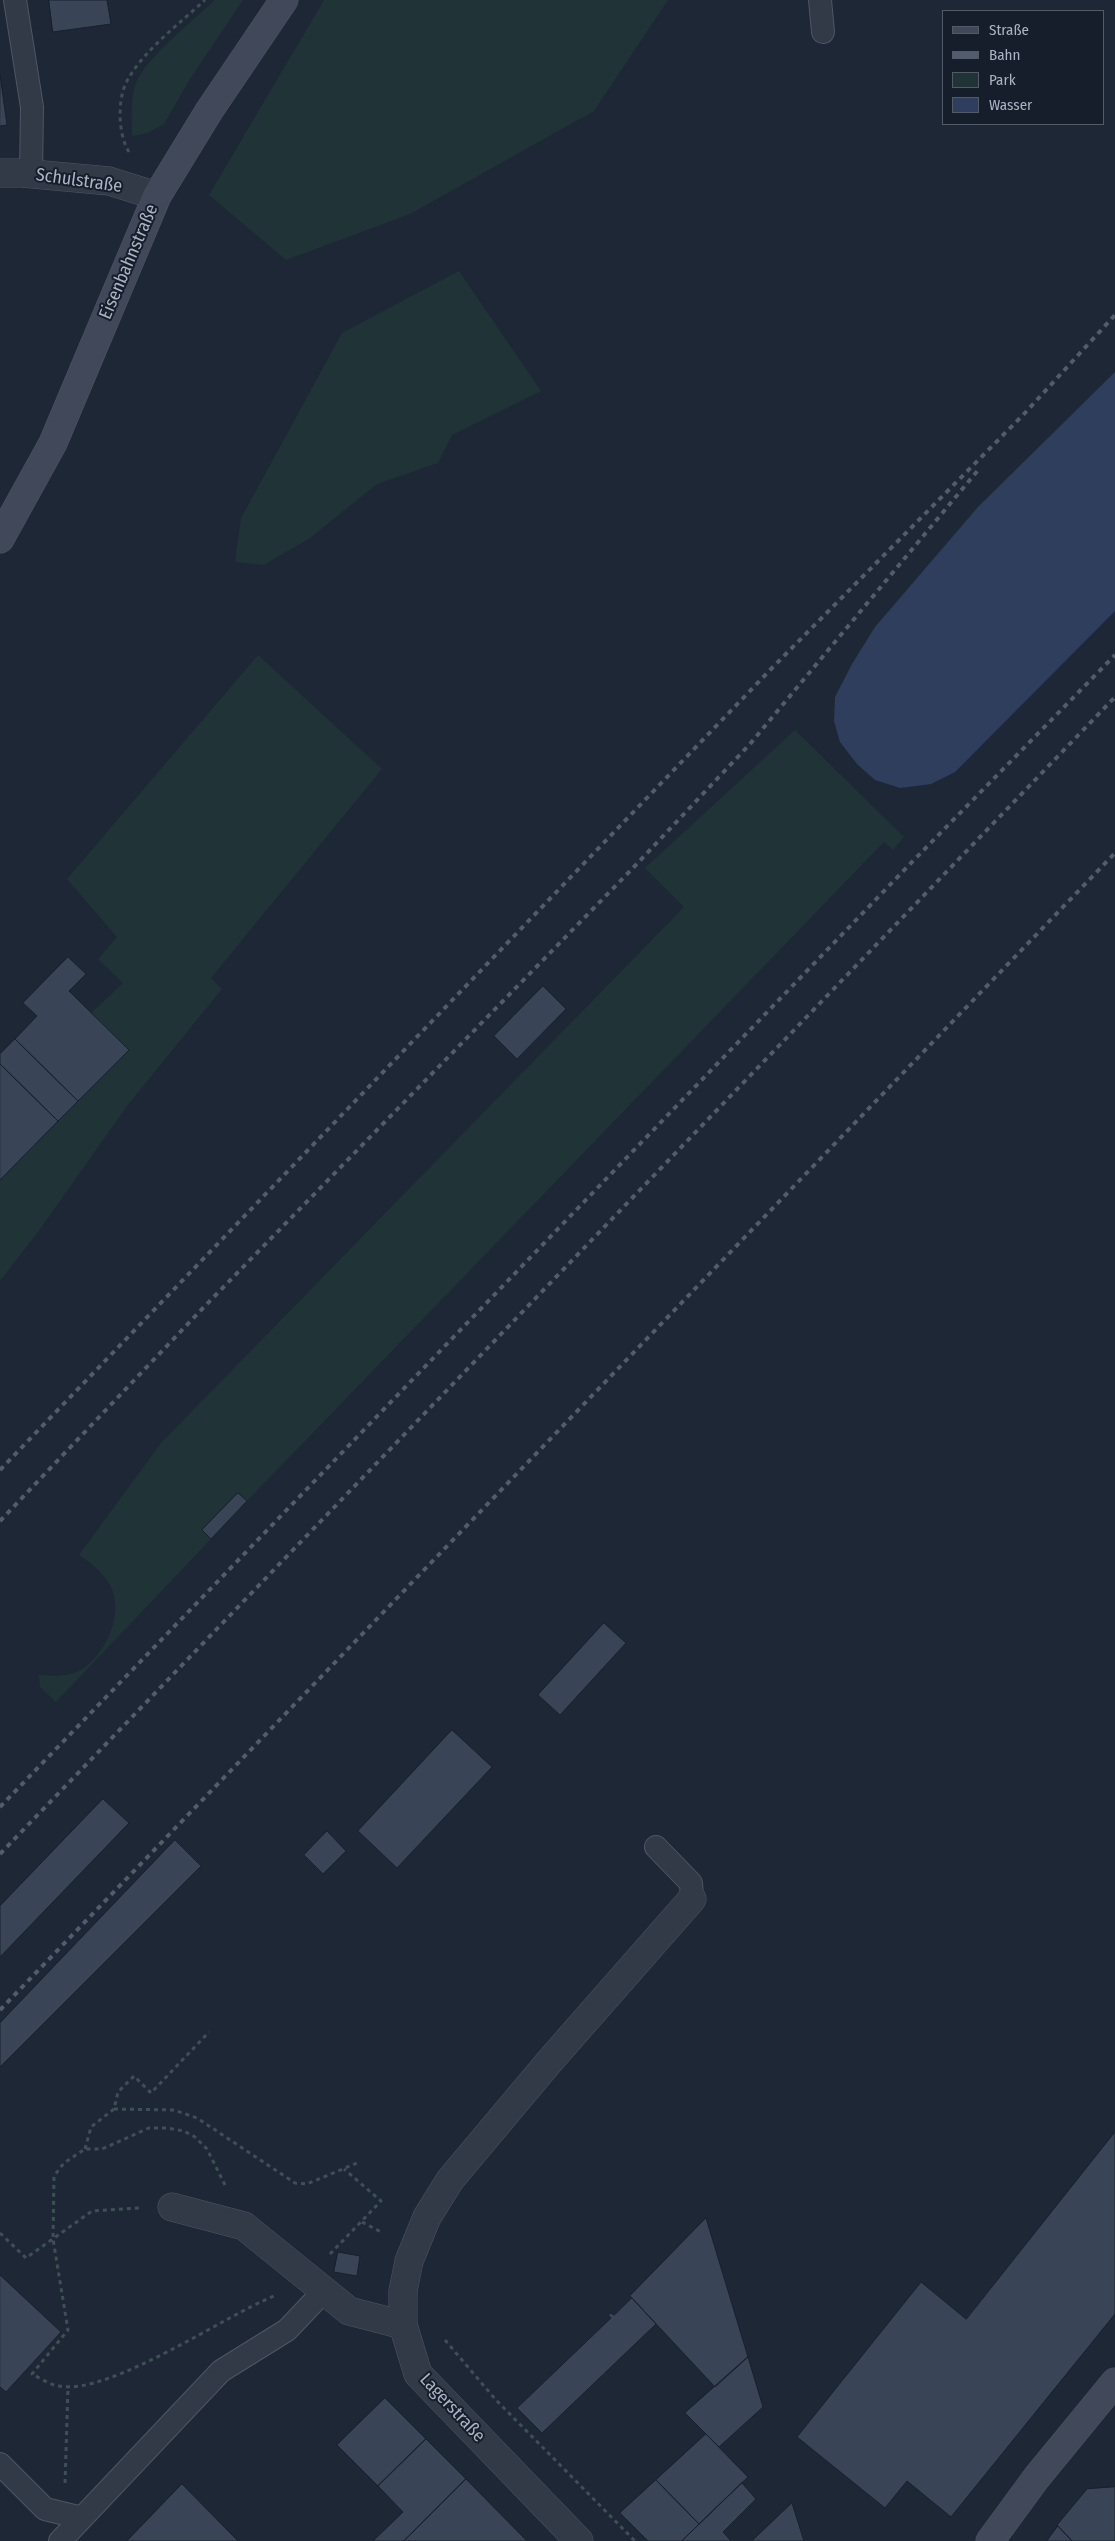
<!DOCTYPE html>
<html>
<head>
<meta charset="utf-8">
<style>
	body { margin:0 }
	#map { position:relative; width:1115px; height:2541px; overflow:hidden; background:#1e2736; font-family:"Fira Sans Condensed",sans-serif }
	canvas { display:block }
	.legend { position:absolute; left:942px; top:10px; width:162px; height:115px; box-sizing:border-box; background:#171e2b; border:1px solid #525a68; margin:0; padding:6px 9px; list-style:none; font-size:15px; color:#abb3c4 }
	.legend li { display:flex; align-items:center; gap:10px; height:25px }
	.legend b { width:25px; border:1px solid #525a68 }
</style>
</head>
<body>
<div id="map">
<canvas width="1115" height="2541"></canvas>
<ul class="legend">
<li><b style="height:6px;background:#40485a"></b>Straße</li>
<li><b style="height:6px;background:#535c6e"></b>Bahn</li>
<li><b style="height:14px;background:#203337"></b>Park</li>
<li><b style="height:14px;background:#2f3e5c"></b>Wasser</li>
</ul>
</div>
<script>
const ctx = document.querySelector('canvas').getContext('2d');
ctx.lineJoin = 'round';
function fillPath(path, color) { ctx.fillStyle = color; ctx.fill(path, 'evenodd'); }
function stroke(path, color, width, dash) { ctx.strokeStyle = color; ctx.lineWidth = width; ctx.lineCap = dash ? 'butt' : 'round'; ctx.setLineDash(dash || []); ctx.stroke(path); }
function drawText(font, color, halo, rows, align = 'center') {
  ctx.font = font + ' "Fira Sans Condensed",sans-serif'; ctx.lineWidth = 4; ctx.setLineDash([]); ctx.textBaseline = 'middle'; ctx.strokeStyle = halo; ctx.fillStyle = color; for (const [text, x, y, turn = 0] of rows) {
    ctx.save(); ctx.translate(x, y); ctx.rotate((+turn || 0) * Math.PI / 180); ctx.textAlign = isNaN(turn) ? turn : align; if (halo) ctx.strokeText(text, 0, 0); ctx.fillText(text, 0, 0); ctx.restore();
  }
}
const green = new Path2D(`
	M215,0H243L190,79L164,124L148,133L132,136C132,119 130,100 136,83C144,60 196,18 215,0Z
	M324,0H668L594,111L410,214L286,260L209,195Z
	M459,271L541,391L452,435L438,463L377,484L310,538L264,565L235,562L241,518L342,333Z
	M258,655L382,769L211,978L222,989L127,1106L38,1232L0,1281V1180L128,1050L91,1013L123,983L98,959L117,937L67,879Z
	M795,730L904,837L893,850L884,842L247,1501L238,1493L202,1529L211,1539L56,1702L40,1687L39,1675C52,1676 69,1677 81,1670C106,1654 125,1613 110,1585C103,1572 91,1563 79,1555L161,1443L684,907L645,868Z`);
const water = new Path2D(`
	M1115,372V611L955,772L931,784L900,788L875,780L857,764L840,742L834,721L835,697L852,664L875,627L978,507Z`);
const building = new Path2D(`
	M49,0H107L111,24L53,32Z
	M0,74L7,125L0,126Z
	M68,957L86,974L69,991L129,1050L78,1101L15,1039L37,1016L23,1003Z
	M543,986L566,1009L517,1059L494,1036Z
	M15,1039L78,1101L58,1121L0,1064V1054Z
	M0,1064L58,1121L0,1180Z
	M238,1493L247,1501L211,1539L202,1530Z
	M604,1623L626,1643L560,1715L538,1695Z
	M452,1730L492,1767L397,1868L358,1831Z
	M103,1799L129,1823L0,1957V1906Z
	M327,1831L346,1851L323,1874L304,1855Z
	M175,1840L201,1866L0,2067V2023Z
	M1115,2132V2314L951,2517L907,2481L885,2508L797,2437L921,2282L966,2319Z
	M706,2218L748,2357L715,2387L630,2296Z
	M338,2252L360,2256L357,2276L334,2272Z
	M0,2275L61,2332L6,2392L0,2387Z
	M632,2298L656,2324L542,2433L517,2408L611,2318L608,2315L611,2313L614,2315Z
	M748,2357L763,2407L719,2447L685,2413Z
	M385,2398L426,2439L378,2486L337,2445Z
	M706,2434L748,2477L699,2524L656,2480Z
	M426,2439L466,2479L404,2541H373L403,2512L378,2486Z
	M466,2479L527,2541H404Z
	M656,2480L699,2524L682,2541H648L620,2513Z
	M742,2483L756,2499L723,2532L731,2541H682Z
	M182,2484L238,2541H127Z
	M1115,2487V2541H1072L1057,2525L1087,2489Z
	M792,2503L804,2541H752Z
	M1058,2526L1072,2541H1047Z`);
const path = new Path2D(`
	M129,152C118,135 117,99 127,81C143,51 180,23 205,0
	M114,2109L174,2110L197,2118L295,2183L307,2184L357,2163
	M85,2149L91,2127L114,2109L118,2092L134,2076L151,2093L209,2032
	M225,2185L207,2149L195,2137L184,2131L167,2128H149L102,2149H85L64,2163L54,2176L53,2239L68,2330L32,2374C40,2378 50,2385 59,2386C109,2396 224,2316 274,2296
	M362,2222L383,2233
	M0,2233L26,2258L92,2211L139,2208
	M330,2254L381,2201L344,2169
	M445,2340L496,2400L635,2541
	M65,2483L68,2387`);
const lane = new Path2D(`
	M15,0L32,107L31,174
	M820,0L823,32
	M656,1847L691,1883L692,1899
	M0,2464L45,2509L82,2518L221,2371L287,2330L324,2291
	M60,2541L82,2518`);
const street = new Path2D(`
	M0,173H22L109,181L157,196
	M172,2207L244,2226L349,2311L403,2325
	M579,2541L418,2374L403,2325V2291L409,2261L427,2217L450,2180L549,2062L692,1899`);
const secondary = new Path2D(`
	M0,539L53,443L157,196L209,111L284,0
	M990,2541L1037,2477L1115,2382`);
const rail = new Path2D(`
	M0,1470L772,668L1024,414L1115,315
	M0,1521L203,1308L632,869L750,744L979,469
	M0,1807L912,862L1115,655
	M0,1854L1115,697
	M0,2010L1115,853`);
const streetNames = [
	["Schulstraße",79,181,8],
	["Eisenbahnstraße",129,262,-67],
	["Lagerstraße",452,2408,47]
];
fillPath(green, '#203337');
fillPath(water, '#2f3e5c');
fillPath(building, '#3a4457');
stroke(building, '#19202d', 1);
stroke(lane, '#4f5665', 24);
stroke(street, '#4f5665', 29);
stroke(secondary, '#4f5665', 29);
stroke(path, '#3e5055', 3, [4, 4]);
stroke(lane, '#323947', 22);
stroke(street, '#323947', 28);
stroke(secondary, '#40485a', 28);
stroke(rail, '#535c6e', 4, [5, 5]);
drawText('18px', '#abb3c4', '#171e2b', streetNames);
</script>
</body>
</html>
